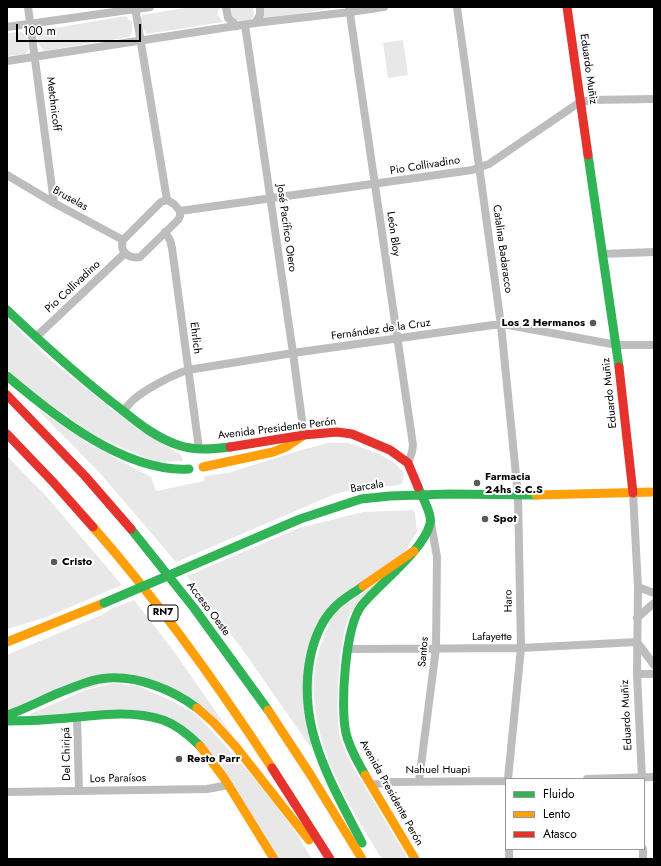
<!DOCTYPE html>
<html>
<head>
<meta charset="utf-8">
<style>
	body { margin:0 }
	#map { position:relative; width:661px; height:866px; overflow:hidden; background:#fff; font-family:Jost,sans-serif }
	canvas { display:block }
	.frame { position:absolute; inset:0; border:8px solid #000; pointer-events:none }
	.legend { position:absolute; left:505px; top:778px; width:140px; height:72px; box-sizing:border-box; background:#fff; border:1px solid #999; margin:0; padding:5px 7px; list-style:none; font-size:12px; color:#000 }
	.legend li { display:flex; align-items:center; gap:8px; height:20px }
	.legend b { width:20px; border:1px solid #999 }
	.scale { position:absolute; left:16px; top:24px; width:125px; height:18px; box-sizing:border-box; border:2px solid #000; border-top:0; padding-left:5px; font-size:12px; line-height:14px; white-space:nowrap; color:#000; -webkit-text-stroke:3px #fff; paint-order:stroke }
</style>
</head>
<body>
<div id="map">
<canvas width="661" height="866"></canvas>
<div class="frame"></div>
<ul class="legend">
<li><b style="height:5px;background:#30b455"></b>Fluido</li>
<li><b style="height:5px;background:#ff9f0a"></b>Lento</li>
<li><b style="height:5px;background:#e5322d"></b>Atasco</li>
</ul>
<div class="scale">100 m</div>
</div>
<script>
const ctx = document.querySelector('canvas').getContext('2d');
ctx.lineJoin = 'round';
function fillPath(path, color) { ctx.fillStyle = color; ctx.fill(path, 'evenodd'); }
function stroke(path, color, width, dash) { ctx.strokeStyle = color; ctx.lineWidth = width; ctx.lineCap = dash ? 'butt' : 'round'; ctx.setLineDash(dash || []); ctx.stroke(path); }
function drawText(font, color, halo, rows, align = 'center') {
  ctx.font = font + ' Jost,sans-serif'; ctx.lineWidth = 4; ctx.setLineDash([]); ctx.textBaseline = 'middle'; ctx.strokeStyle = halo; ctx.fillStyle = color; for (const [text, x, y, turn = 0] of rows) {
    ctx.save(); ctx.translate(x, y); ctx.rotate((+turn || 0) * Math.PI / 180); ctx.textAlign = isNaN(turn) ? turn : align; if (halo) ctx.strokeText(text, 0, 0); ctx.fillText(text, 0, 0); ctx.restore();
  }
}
const green = new Path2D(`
	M191,7H220L217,14L223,22L147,34C142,29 139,21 142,15Z
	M230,7H253L254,16L251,20C239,21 234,24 229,10Z
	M262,7H338L263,20Z
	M125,16L132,22V33L129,37L44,51L36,41L38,31Z
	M22,32C28,37 29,42 29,49L25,54L7,56V33Z
	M403,40L408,75L388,78L383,43Z
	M7,319L54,363L133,426L181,455L183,461L160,462L144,457L94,435L28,389L7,369Z
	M35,407L87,443L151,477L156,491L204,481L205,476L228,473L298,451L328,443H349L379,454L395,463L404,473L402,484L393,486L360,488L335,494L176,562L99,472Z
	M7,456L46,496L122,585L44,618L7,629Z
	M413,510L415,513L417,532L404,553L315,625L311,748L245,653L187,576L299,528L363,512Z
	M378,582C369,592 357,602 350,614C339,633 334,718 341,740C347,758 359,777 369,794C382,815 395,837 408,859H382C342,794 292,715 324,636C326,631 328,625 331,619C335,612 369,588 378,582Z
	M134,600L173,650L243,751L203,711L130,677L7,711V655L104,614L111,609Z
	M114,683L138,686L168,699L194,713L213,732L258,783L293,828L312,859H279L220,763L169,719L29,716L30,714L86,690Z`);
const street = new Path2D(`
	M28,7L54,203
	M135,7L167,200
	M226,7L228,18L237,26
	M349,7L413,445L412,452L408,463
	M457,7L501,325L518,495L521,648L508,779
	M255,23L260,15V7
	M245,25L293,353L304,435
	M7,27L150,7
	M7,61L255,23L350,12L384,7
	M7,175L54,203L123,240
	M167,200L174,204L180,211V216L178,220L140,257C129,259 119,252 123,240L161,202Z
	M180,211L472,170L489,164L580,102L591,100L654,99
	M165,232L170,240L172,248L199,449
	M602,254L654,252
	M36,337L125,253
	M123,411C126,408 130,403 133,400C144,390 174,374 188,370L293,353L493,325H508L617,345H654
	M633,493L638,587L637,674L642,779
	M638,587L654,593
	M637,618L654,603
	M347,649L521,648L637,642L654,665
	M637,674H654
	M77,717L79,791
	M587,779L654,777
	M419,781L436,648L437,557L431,523
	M371,785L389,782L506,781
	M7,792L207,789L229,785
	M509,849V859
	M643,849V859`);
const fast = new Path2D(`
	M588,155L619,367
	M7,310C44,345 81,379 122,410C139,424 157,438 178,445C195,451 213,449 230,447
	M7,376C53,415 125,473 189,469
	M131,529L194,608L268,710
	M179,571L300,519L361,499L390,496L449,494L536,495
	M7,715C26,709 43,699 61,692C76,686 92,679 108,678C139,676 173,690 197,708
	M7,721C28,721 48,720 68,718C99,715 132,710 163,720C177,725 189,735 200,746
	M365,775C358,762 349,748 346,733C340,707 345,626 362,605C380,583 423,551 430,524C433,516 422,496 418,487
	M362,843C331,782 295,725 311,654C315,637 322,620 334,608C342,599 354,593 363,586`);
const slow = new Path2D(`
	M203,467L273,452L286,447L304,435
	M536,495L654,492
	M93,527C159,602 218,685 272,768
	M363,586L414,551
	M7,642L104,603
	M197,708L214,723L236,747L309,840
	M268,710L310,774L362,859
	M200,746L224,778L274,859
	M365,775L415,859`);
const jam = new Path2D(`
	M567,7L588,155
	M619,367L633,493
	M7,395L85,476L131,529
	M7,434L53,482L93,527
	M230,447L304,435L337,432L352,434L390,450L408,463L418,487
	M272,768L330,859`);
const fastBridge = new Path2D(`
	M104,603L179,571`);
const markers = [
	[593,323,4,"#595959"],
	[477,483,4,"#595959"],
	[485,519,4,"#595959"],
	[54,562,4,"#595959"],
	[179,759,4,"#595959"]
];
const shields = [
	[163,613,30]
];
const shieldNames = [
	["RN7",163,613]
];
const streetNames = [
	["Eduardo Muñiz",588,69,82],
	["Metchnicoff",53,104,83],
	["Pio Collivadino",425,166,-9],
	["Bruselas",70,199,29],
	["José Pacífico Otero",286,228,82],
	["León Bloy",393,234,82],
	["Catalina Badaracco",502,249,82],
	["Pio Collivadino",73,287,-43],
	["Fernández de la Cruz",381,330,-8],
	["Ehrlich",195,338,83],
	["Eduardo Muñiz",610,393,-96],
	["Avenida Presidente Perón",277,429,-7],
	["Barcala",367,487,-9],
	["Haro",509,601,-91],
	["Acceso Oeste",208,609,53],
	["Lafayette",492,637],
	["Santos",424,652,-85],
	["Eduardo Muñiz",627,715,-93],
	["Del Chiripá",67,754,-91],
	["Nahuel Huapi",438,770],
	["Los Paraísos",118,779,-1],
	["Avenida Presidente Perón",391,793,61]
];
const poiNames = [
	["Los 2 Hermanos",585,323,"right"],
	["Farmacia",485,477],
	["24hs S.C.S",485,490],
	["Spot",493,519],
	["Cristo",62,562],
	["Resto Parr",187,759]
];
fillPath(green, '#e8e8e8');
stroke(street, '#bdbdbd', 8);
stroke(fast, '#30b455', 9);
stroke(slow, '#ff9f0a', 9);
stroke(jam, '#e5322d', 9);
stroke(fastBridge, '#30b455', 9);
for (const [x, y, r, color] of markers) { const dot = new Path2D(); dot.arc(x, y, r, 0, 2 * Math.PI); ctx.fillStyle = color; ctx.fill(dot); stroke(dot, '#fff', 1.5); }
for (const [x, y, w] of shields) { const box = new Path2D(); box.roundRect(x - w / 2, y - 8, w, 16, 3); ctx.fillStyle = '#fff'; ctx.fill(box); stroke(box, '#000', 1); }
drawText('bold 10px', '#000', null, shieldNames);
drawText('11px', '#000', '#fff', streetNames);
drawText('bold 11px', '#000', '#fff', poiNames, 'left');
</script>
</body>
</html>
